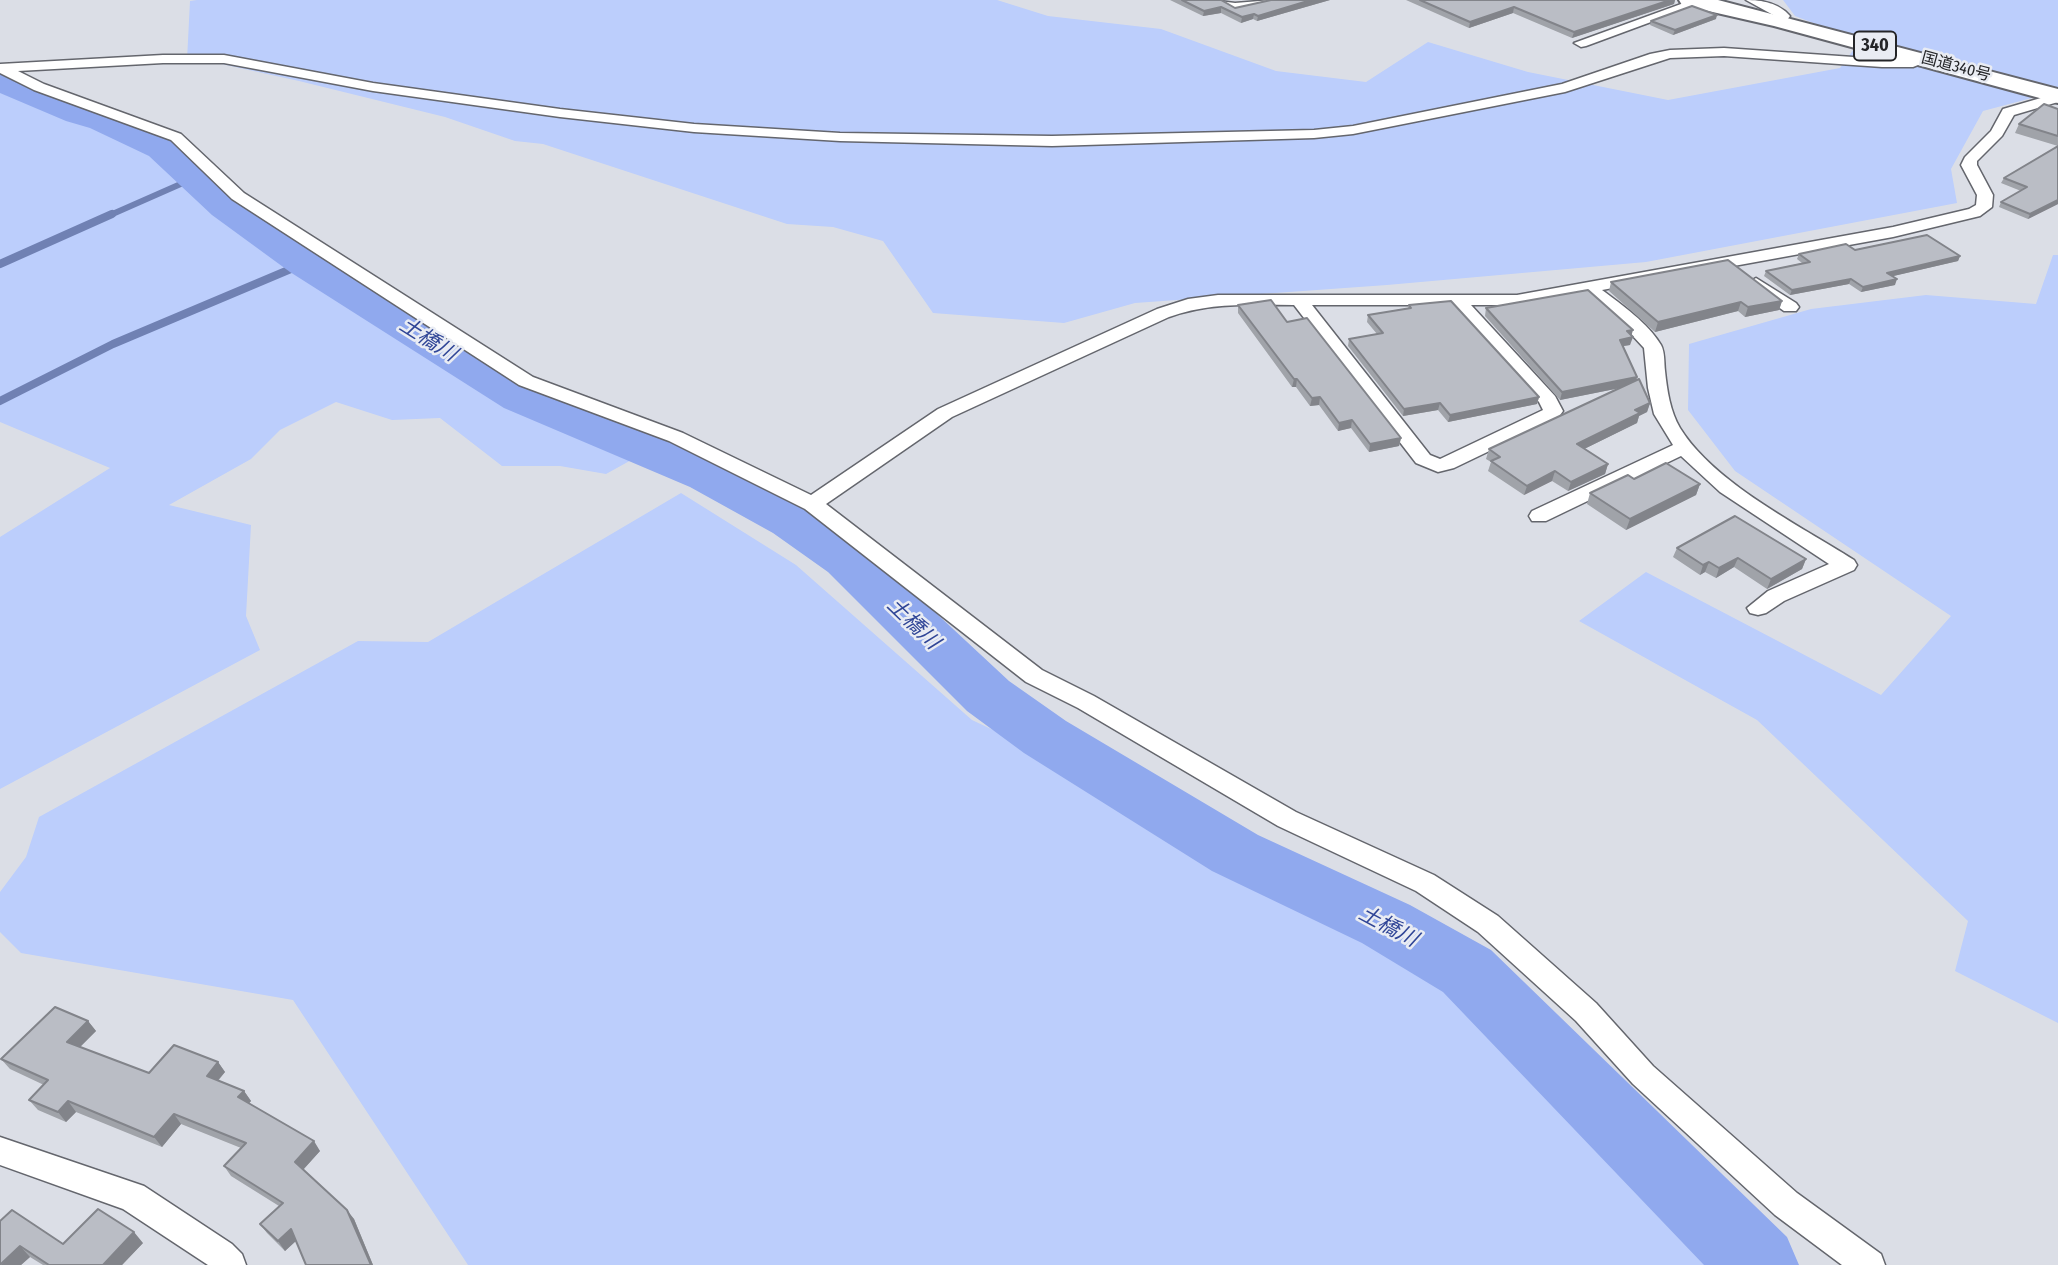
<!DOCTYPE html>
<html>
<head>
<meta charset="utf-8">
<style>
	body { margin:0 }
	canvas { display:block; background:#dbdee6 }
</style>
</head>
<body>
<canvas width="2058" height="1265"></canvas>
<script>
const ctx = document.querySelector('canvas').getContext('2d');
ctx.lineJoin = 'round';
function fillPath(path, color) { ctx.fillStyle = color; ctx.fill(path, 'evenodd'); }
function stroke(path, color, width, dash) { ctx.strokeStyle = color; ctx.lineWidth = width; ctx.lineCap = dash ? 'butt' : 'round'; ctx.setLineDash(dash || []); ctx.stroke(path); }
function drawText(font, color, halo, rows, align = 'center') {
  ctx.font = font + ' "Fira Sans Condensed","Noto Sans JP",sans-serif'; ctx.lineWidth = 5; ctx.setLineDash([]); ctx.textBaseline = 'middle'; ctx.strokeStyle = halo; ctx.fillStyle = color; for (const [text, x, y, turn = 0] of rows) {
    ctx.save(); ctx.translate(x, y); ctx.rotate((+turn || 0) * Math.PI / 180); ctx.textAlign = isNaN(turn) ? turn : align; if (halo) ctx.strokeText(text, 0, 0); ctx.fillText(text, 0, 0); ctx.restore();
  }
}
const green = new Path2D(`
	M197,0H997L1048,16L1161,29L1276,71L1366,82L1428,42L1528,72L1668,100L1840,68L1860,41L1795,16L1783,0H2058V91L1983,111L1951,169L1957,203L1646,262L1387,285L1135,303L1064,323L933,313L883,241L833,227L787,224L543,144L515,141L445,117L299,81L217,63L187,60L190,1Z
	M0,86L156,150L179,177L285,261L644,453L606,474L560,466H502L440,418L392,420L336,402L280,430L251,459L169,505L251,525L246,616L260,650L0,789V537L110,468L0,422Z
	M2053,255H2058V1023L1955,971L1968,921L1757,720L1579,621L1646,572L1881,695L1951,616L1735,471L1688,410L1689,344L1811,309L1926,295L2036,304Z
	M681,493L796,565L972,720L1340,893L1539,1025L1765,1265H468L293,1000L21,953L0,932V892L26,857L39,817L358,641L428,642Z`);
const streamFar1 = new Path2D(`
	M108,216L192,179`);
const stream = new Path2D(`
	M0,264L112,214
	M0,401L113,344L305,263`);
const river = new Path2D(`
	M0,70L116,112L175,140L240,199L320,254L538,388L726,465L809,509L866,548L1009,681L1066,721L1258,835L1410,905L1491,950L1787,1237L1799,1265H1704L1443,992L1362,943L1212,871L1024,753L967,711L828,572L773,533L690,487L504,408L290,272L212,215L149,156L90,128L66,121L0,93Z`);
const street = new Path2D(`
	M1211,0L1235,3L1272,0L1271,3L1234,11Z
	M1692,0L1705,2L1586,46L1581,47L1574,43Z
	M1746,0C1762,0 1779,3 1790,16L1784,24H1774L1772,21L1775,16Z
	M1724,48L1882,59H1912L1926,55L1933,59L1913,67H1882L1724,56L1670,58L1565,92L1353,134L1314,138L1052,146L840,141L694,132L560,117L373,91L224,63H163L18,71L44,84L181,134L244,193L533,377L683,433L811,495L938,409L1157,309L1188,299L1218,295H1517L1893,227L1969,209L1976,205L1977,195L1961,165L1965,157L1991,131L2003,109L2058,93V102L2014,115L2002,136L1977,161V165L1993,195L1992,207L1980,216L1893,237L1602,290C1622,305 1648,323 1661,345C1665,352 1664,363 1665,371C1667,390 1670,411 1680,428C1714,483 1799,525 1854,560L1857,565L1854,570L1784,601L1766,613L1758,615L1750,613L1747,608L1768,591L1829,564L1720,492L1681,456L1546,521H1532L1529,516L1532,511L1673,445L1654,414L1648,388L1644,348L1618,320L1584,293L1517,305H1471L1555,396L1563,411L1558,418L1454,468L1438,472L1416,463L1294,305C1252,305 1210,302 1169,317L952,417L826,504L1042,670L1094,696L1296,812L1434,875L1498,916L1596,1003L1653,1066L1797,1193L1881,1254L1885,1265H1842L1775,1215L1633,1084L1576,1021L1478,932L1416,891L1278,826L1078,708L1026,682L805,509L669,441L519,385L232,199L171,140L34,90L0,73V64L163,55H224L373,83L560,109L694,124L840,133L1052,136L1314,130L1353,126L1562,84L1650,54L1670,50ZM1312,305H1451L1539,402L1543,410L1440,459L1430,455Z
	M1756,278L1796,303L1799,307L1796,311H1784L1750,287L1747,283Z
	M0,1137L144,1186L232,1244L242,1254L246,1265H208L123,1209L0,1165Z`);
const highway = new Path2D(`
	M1679,0H1718L2058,89V103L1774,26L1682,5Z`);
const wall = new Path2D(`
	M1170,0H1221L1235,8L1271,0H1330L1257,21L1253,19L1241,23L1221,13L1203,16Z
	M1406,0H1675L1674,4L1572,38L1513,13L1469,28Z
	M1716,19L1673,35L1650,25L1651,21Z
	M2058,109V146L2015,133L2019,124Z
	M2058,146V204L2028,219L1999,207L2001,202L2021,191L2001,183L2004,178Z
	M1855,250L1960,256L1958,261L1893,276L1895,285L1861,292L1849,284L1790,295L1764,276L1766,271L1802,263L1797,259L1799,254Z
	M1611,282L1782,301L1779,310L1745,317L1738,311L1655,332L1609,291Z
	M1238,305L1287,322L1401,438L1399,446L1369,452L1351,428L1338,431L1319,405L1310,406L1296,387H1292L1238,313Z
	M1409,305L1539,397L1537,404L1448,422L1438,410L1403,416L1348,346L1349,339L1377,334L1367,322L1368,315L1408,308Z
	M1486,308L1631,336L1630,345L1623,346L1637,377L1636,381L1650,403L1647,412L1639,416L1637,423L1584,449L1608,464L1605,474L1568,491L1552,481L1524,495L1488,471L1491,462L1486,459L1489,449L1620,388L1560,400L1485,316Z
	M1634,479L1700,484L1696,495L1626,530L1587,504L1590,493Z
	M1677,548L1806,559L1802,569L1767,589L1734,567L1716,578L1705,572L1700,575L1673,557Z
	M88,1021L96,1031L80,1047L149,1073L218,1062L225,1072L218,1081L244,1091L251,1101L249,1103L320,1151L303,1170L354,1219L373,1265H306L296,1241L285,1251L267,1233L260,1224L279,1206L231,1176L224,1166L241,1148L181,1124L162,1147L76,1112L66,1122L38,1110L29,1100L44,1085L10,1069L1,1059Z
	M0,1221L63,1244L143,1243L122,1265H43L30,1257L21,1265Z`);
const shadedWall = new Path2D(`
	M1311,0H1330L1257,21L1258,16Z
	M1670,0H1675L1674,4L1572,38L1574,32Z
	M1221,7V13L1203,16L1204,11Z
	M1514,7L1513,13L1469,28L1470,22Z
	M1254,14L1253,19L1241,23L1242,17Z
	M1717,15L1716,19L1673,35L1675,30Z
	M2058,200V204L2028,219L2030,214Z
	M1960,256L1958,261L1885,278L1887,273Z
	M1851,279L1849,284L1790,295L1792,290Z
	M1897,279L1895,285L1861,292L1863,287Z
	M1782,301L1779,310L1745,317L1748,307Z
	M1741,302L1738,311L1655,332L1658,322Z
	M1633,330L1631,337H1633L1630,345L1617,347L1620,340L1627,331Z
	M1637,377L1635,385L1560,400L1562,392Z
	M1294,379H1297L1296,387H1292Z
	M1320,397L1319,405L1310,406L1312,398Z
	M1539,397L1537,404L1448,422L1450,415Z
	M1440,403L1438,410L1403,416L1404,409Z
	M1650,403L1647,412L1639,416L1637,423L1574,454L1577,444L1635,410Z
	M1352,420L1351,428L1338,431L1339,423Z
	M1401,438L1399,446L1369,452L1370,444Z
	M1608,464L1605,474L1568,491L1571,482Z
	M1555,471L1552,481L1524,495L1527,486Z
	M1700,484L1696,495L1626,530L1630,519Z
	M1738,558L1734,567L1716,578L1719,568Z
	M1806,559L1802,569L1767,589L1771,579Z
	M1709,562L1705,572L1700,575L1703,565Z
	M88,1021L96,1031L75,1052L67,1042Z
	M218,1062L225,1072L213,1086L207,1076Z
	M244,1091L251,1101L245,1108L238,1097Z
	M68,1101L76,1112L66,1122L58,1112Z
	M174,1114L181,1124L162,1147L154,1137Z
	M314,1141L320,1151L301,1172L295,1162Z
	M347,1210L354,1219L373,1265H371Z
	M291,1229L298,1239L285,1251L278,1241Z
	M134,1232L143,1243L122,1265H103Z
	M20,1246L30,1257L21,1265H1Z`);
const building = new Path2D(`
	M1182,0H1221L1235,8L1271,0H1311L1258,16L1254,14L1242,17L1221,7L1204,11Z
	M1420,0H1670L1574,32L1514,7L1470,22Z
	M1692,6L1717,15L1675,30L1651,21Z
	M2044,104L2058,109V136L2019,124Z
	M2058,146V200L2030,214L2001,202L2027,187L2004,178Z
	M1927,235L1960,256L1887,273L1897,279L1863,287L1851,279L1792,290L1766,271L1810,262L1799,254L1846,244L1855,250Z
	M1728,260L1782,301L1748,307L1741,302L1658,322L1611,282Z
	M1588,290L1633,330L1627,331L1633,337L1620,340L1637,377L1562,392L1486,308Z
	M1271,300L1287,322L1307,318L1401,438L1370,444L1352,420L1339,423L1320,397L1312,398L1297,379H1294L1238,305Z
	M1451,301L1539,397L1450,415L1440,403L1404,409L1349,339L1383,333L1368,315L1411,308L1409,305Z
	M1639,379L1650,403L1635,410L1640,413L1577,444L1608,464L1571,482L1555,471L1527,486L1491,461L1500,457L1489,449Z
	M1666,463L1700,484L1630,519L1590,493L1628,475L1634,479Z
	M1735,516L1806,559L1771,579L1738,558L1719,568L1709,562L1703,565L1677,548Z
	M55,1007L88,1021L67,1042L149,1073L174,1045L218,1062L207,1076L244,1091L238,1097L314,1141L295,1162L347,1210L371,1265H306L291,1229L278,1241L260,1224L283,1203L224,1166L246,1143L174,1114L154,1137L68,1101L58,1112L29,1100L48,1080L1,1059Z
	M98,1209L134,1232L103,1265H49L20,1246L0,1265V1221L12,1210L63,1244Z`);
const farStreetnames = [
	["国道340号",1956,67,15]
];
const shields = [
	[1875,46,42]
];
const shieldNames = [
	["340",1875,46]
];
const waterNames = [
	["土橋川",428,340,32],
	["土橋川",913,624,44],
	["土橋川",1388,927,28]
];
fillPath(green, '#bccefc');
stroke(streamFar1, '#7081b3', 6);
stroke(stream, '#7081b3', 8);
fillPath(river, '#90a9ee');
stroke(street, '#64666d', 3);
stroke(highway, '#64666d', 4);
fillPath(street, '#fff');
fillPath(highway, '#fff');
fillPath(wall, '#a0a3a9');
fillPath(shadedWall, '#82848a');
fillPath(building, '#babdc5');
stroke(building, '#82848a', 2);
drawText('16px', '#242528', '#e9ecf3', farStreetnames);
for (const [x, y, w] of shields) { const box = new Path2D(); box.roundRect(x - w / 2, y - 14.5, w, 29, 5); ctx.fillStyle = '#e9ecf3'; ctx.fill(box); stroke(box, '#242528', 2); }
drawText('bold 18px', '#242528', null, shieldNames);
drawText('italic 21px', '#304697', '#e9ecf3', waterNames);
</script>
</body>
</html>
